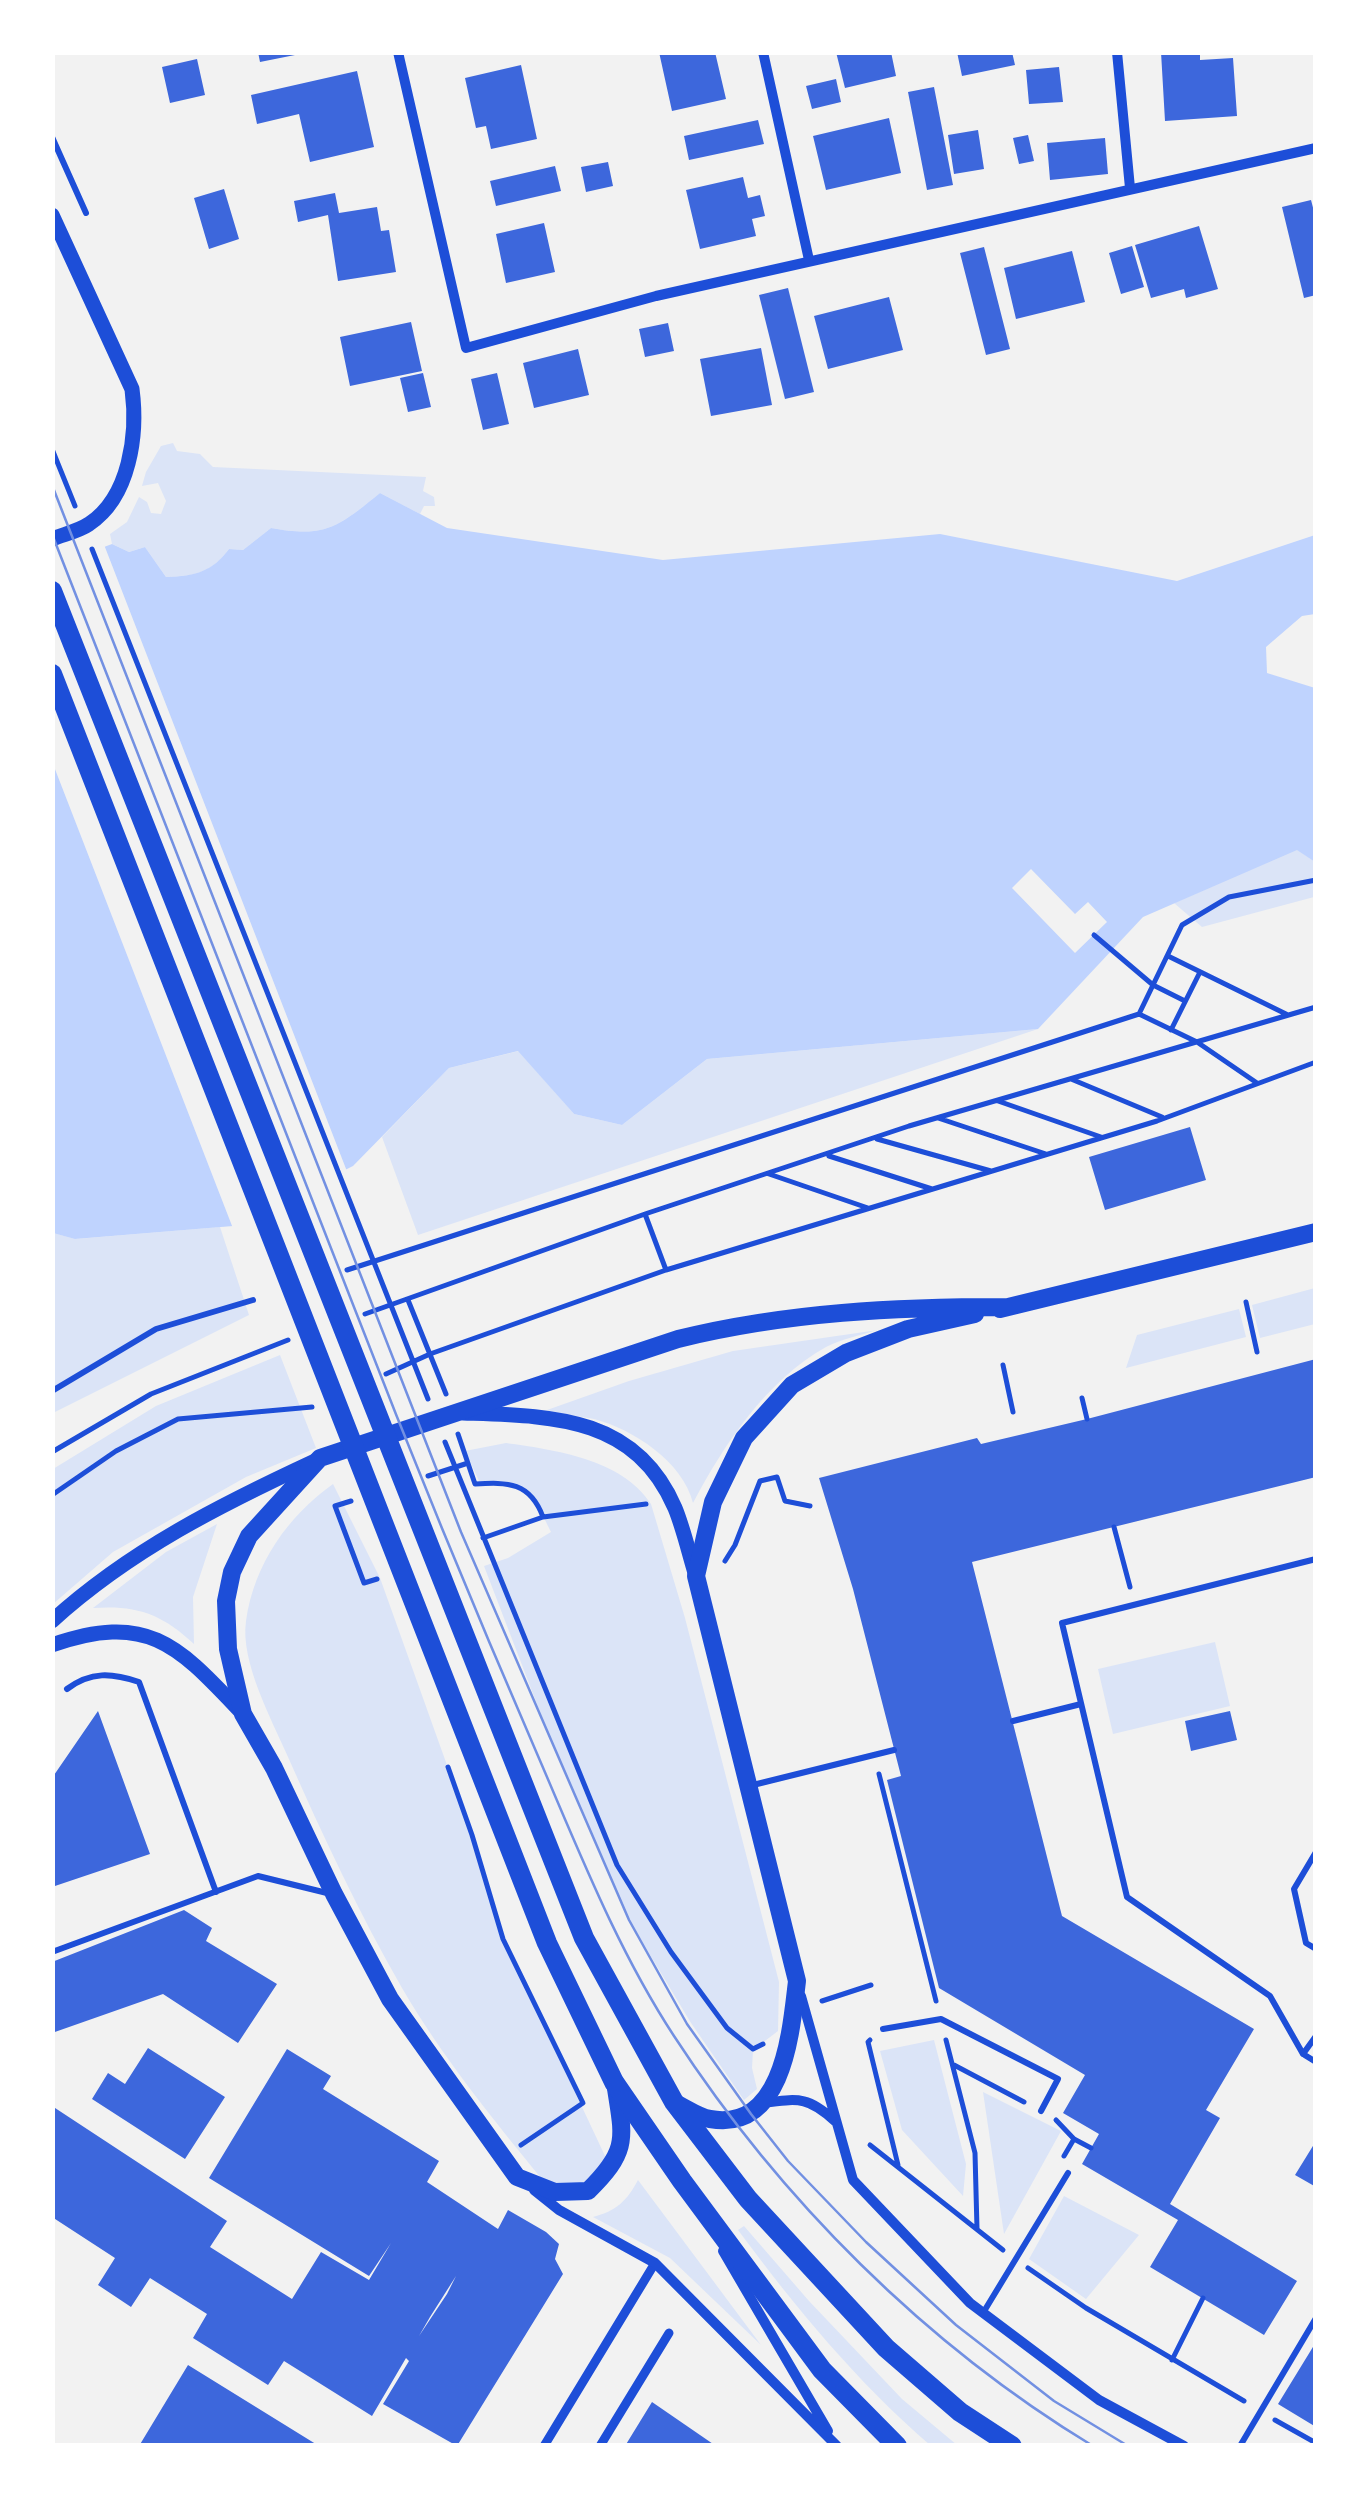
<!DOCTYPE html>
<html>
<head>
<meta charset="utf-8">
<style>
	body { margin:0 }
	#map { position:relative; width:1368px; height:2498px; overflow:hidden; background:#f2f2f2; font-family:"Alegreya Sans",sans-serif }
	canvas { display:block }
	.frame { position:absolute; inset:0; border:55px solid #fff; pointer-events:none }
</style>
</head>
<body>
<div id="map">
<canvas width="1368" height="2498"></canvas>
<div class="frame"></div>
</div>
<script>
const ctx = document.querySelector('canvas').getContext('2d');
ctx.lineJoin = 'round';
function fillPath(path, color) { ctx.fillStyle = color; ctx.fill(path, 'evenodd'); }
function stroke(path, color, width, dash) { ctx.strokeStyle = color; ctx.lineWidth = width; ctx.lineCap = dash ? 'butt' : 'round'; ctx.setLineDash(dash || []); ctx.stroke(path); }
const green = new Path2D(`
	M173,443L177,451L200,454L213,467L426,477L423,491L434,497L435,506H424L420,514L380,493C338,527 326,538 271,528L243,550L229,549C212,573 195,576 166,577L145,547L129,552L112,544L110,534L127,522L139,497L147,502L151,513L161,514L166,501L158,483L142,486L146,472L161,446Z
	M1297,849L1315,862V901L1314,897L1202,927L1174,903Z
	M1038,1029L418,1235L382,1137L449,1068L519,1051L574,1114L622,1125L707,1059Z
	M220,1227L249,1315L53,1413V1233L76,1239Z
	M1315,1288V1324L1260,1338L1252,1305Z
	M1239,1309L1246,1337L1126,1368L1137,1335Z
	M878,1330C861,1335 841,1339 826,1347C767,1380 724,1444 693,1503C683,1462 633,1429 594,1419C578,1416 562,1414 547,1410L629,1381L733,1351Z
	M280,1355L316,1448L246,1477L113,1552L53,1604V1469L156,1406Z
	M506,1443C555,1450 622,1459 651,1504L685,1618L779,1982L778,2031L753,2050L752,2068L757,2089L744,2100L691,2023L629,1920L553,1746L484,1566L508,1558L551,1532C531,1489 527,1486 480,1483L465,1451Z
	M333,1484L380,1578L472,1835L503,1939L606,2158L585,2185L554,2186L541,2178C492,2118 441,2055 402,1988C359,1913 323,1836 288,1757C272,1720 240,1662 246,1621C254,1564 288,1516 333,1484Z
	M217,1524L193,1597L194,1644C162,1614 137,1605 93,1608L166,1552Z
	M1215,1642L1230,1706L1113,1734L1098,1669Z
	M934,2040L966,2164L963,2196L902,2130L880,2051Z
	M983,2092L1061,2131L1004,2234Z
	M638,2180L761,2345L670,2258L593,2217C616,2211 627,2201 638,2180Z
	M1064,2196L1139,2235L1086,2299L1029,2259Z
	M744,2226L809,2301L902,2399L957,2445H930C857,2382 796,2308 738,2230Z`);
const water = new Path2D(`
	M380,493L447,528L663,560L940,534L1177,581L1315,535V614L1302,616L1266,647L1267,673L1315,688V862L1297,850L1143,917L1038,1029L707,1059L622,1125L574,1114L518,1051L449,1068L353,1166L233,1226L75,1239L53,1233V566L112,544L129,552L145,547L166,577C195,576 212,572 229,549L243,550L271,528C326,538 338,527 380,493Z`);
const pier = new Path2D(`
	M103,542L348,1174L234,1231L53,764L52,561Z
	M1031,869L1075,914L1088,902L1107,922L1075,953L1012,888Z`);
const building = new Path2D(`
	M258,52H299L300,54L260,62Z
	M659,52H715L726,99L672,111Z
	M836,52H891L896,76L845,88Z
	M957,52H1012L1015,65L962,76Z
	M1161,52H1200V60L1233,58L1237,116L1165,121Z
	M197,59L205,95L170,103L162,67Z
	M521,65L537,139L491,149L486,126L476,128L465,78Z
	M1059,67L1063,102L1029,104L1026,70Z
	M357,71L374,147L310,162L299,114L257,124L251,95Z
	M836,79L841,102L812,109L806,86Z
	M934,87L953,185L927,190L908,92Z
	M889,118L901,173L826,190L813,136Z
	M758,120L764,144L689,160L684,136Z
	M978,130L984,169L954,174L948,135Z
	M1028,135L1034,161L1019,164L1013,138Z
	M1105,138L1108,174L1050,180L1047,143Z
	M608,162L613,186L586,192L581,167Z
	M555,166L561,191L496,206L490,181Z
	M743,177L748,198L760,195L765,216L752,219L756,236L700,249L686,190Z
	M224,189L239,239L209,249L194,198Z
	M335,193L339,213L377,207L381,231L389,230L396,272L338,281L328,215L298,222L294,201Z
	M1311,200L1316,219V295L1304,298L1282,207Z
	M544,223L555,272L506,283L496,234Z
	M1199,226L1218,289L1186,298L1184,289L1151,298L1135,245Z
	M1132,246L1144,287L1121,294L1109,253Z
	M984,247L1010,349L986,355L960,253Z
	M1072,251L1085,302L1016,319L1004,268Z
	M788,288L814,392L785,399L759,295Z
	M889,297L903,350L828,369L814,316Z
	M411,322L422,371L350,386L340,337Z
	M668,323L674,351L645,357L639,329Z
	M761,348L772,405L711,416L700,359Z
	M578,349L589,395L534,408L523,363Z
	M423,373L431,407L408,412L400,378Z
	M497,373L509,424L483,430L471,379Z
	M1190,1127L1206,1180L1105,1210L1089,1157Z
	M1316,1359V1477L972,1562L1062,1916L1254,2029L1206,2110L1220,2118L1170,2204L1297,2281L1264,2335L1150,2267L1178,2220L1082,2164L1099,2134L1063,2113L1085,2075L939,1988L887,1780L901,1776L853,1589L819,1478L977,1438L981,1444L1087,1419Z
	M98,1711L150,1854L52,1887V1778Z
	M1230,1711L1237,1740L1191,1751L1185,1721Z
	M184,1910L212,1928L206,1941L277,1984L238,2043L163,1994L52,2033V1962Z
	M148,2048L225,2097L185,2159L92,2099L108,2073L125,2084Z
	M287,2049L331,2076L323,2089L439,2161L427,2182L498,2229L508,2210L546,2232L559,2244L555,2259L563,2274L457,2446L383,2404L409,2361L406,2358L372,2416L284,2361L268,2385L193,2338L207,2314L150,2278L131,2307L98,2285L115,2258L52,2217V2106L227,2221L210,2247L292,2299L321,2252L369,2280L391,2243L369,2276L209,2178ZM456,2276L447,2294L419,2336L430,2317Z
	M1316,2141V2187L1295,2175Z
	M1316,2342V2427L1278,2404Z
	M188,2365L319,2446H139Z
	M652,2402L716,2446H625Z`);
const path = new Path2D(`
	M52,449L75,506
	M92,549L428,1399
	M1094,935L1153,985L1185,1001
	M1168,956L1286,1014
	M1139,1014L1197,1042L1257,1083
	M1171,1030L1200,972
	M1071,1079L1162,1117
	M998,1101L1101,1137
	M938,1118L1046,1154
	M877,1139L991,1171
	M829,1156L932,1189
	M769,1174L868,1208
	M645,1214L666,1270
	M347,1270L1139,1014L1182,925L1229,897L1316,880
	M408,1300L446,1394
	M1246,1302L1257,1352
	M365,1314L645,1214L909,1126L1316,1007
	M1003,1365L1013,1412
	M386,1374L430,1354L666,1270L1157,1121L1316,1062
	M1082,1398L1087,1419
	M458,1434L475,1484C508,1482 530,1482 543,1517
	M445,1442L617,1865L671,1952L727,2028L753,2049L763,2044
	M52,1452L151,1394L288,1340
	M428,1476L465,1464
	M52,1495L116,1451L178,1419L312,1407
	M351,1501L335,1506L364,1583L377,1579
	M1114,1527L1130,1587
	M483,1538L543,1517L646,1504
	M725,1561L735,1545L760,1481L777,1477L785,1501L810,1506
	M448,1767L472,1835L503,1939L583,2103L521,2145
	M879,1774L936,2001
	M822,2001L871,1985
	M870,2040L868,2042L898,2165
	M946,2040L975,2153L977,2229
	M954,2065L1024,2102
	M1056,2120L1074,2139
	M870,2145L1003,2250
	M1064,2156L1074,2139L1091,2148
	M1028,2268L1086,2308L1244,2401
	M1172,2360L1203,2298
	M1275,2420L1316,2443`);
const service = new Path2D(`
	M52,137L86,213
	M52,1391L156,1329L253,1300
	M1316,1559L1062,1623L1127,1897L1270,1996L1303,2054L1316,2062
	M67,1689C91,1671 112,1673 139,1682L216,1892
	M1013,1721L1081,1704
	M753,1785L894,1750
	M1316,1852L1294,1889L1306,1943L1316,1949
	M52,1952L258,1876L331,1894
	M883,2029L941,2019L1058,2079L1041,2111
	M1303,2054L1316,2036
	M983,2313L1068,2173
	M1240,2446L1316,2318`);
const pedestrian = new Path2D(`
	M544,2446L655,2263
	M600,2446L669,2333`);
const minor = new Path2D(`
	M398,52L466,348L656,296L1316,148
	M763,52L809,260
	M1117,52L1130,188
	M801,1996L853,2180L970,2303L1099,2400L1184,2446
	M762,2103C797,2099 807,2095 835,2121
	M534,2190L559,2210L655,2263L837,2446
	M723,2251L828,2431`);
const tertiary = new Path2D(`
	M52,215L132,389C138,434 130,497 89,524C79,531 64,534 52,539
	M463,1413C550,1416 635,1415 675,1508C684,1530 689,1554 696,1576
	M52,1621C130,1550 222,1504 317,1460
	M52,1645C150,1611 179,1647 243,1714`);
const secondary = new Path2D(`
	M1000,1309L1316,1232
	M615,2082C623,2137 631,2149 588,2191L555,2192L517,2177L390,1999L334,1894L274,1768L243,1714L228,1649L226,1601L232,1572L249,1536L320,1458L678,1339C787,1312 897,1307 1008,1307
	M675,2103C686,2108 698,2117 710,2119C784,2132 791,2031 797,1981L696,1576L713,1502L744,1438L792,1385L846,1353L908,1329L975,1314`);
const primary = new Path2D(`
	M52,591L584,1938L674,2102L748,2199L886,2348L960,2412L1012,2446
	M52,674L547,1943L614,2082L682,2181L822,2370L897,2446`);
const tram = new Path2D(`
	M52,485L461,1532L629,1920L687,2024L751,2114L788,2161L866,2242L956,2325L1054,2401L1128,2446
	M52,534C152,790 252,1046 352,1302C411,1455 473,1606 538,1756C579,1851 617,1949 674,2036C780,2199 926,2345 1093,2446`);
fillPath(green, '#dbe4f7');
fillPath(water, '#bfd3fe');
fillPath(pier, '#f2f2f2');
fillPath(building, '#3d67dc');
stroke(path, '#1d4ed8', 5);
stroke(service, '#1d4ed8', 6);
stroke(pedestrian, '#1d4ed8', 9);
stroke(minor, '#1d4ed8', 10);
stroke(tertiary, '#1d4ed8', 15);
stroke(secondary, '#1d4ed8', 18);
stroke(primary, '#1d4ed8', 20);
stroke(tram, '#7290e2', 2.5);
</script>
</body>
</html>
